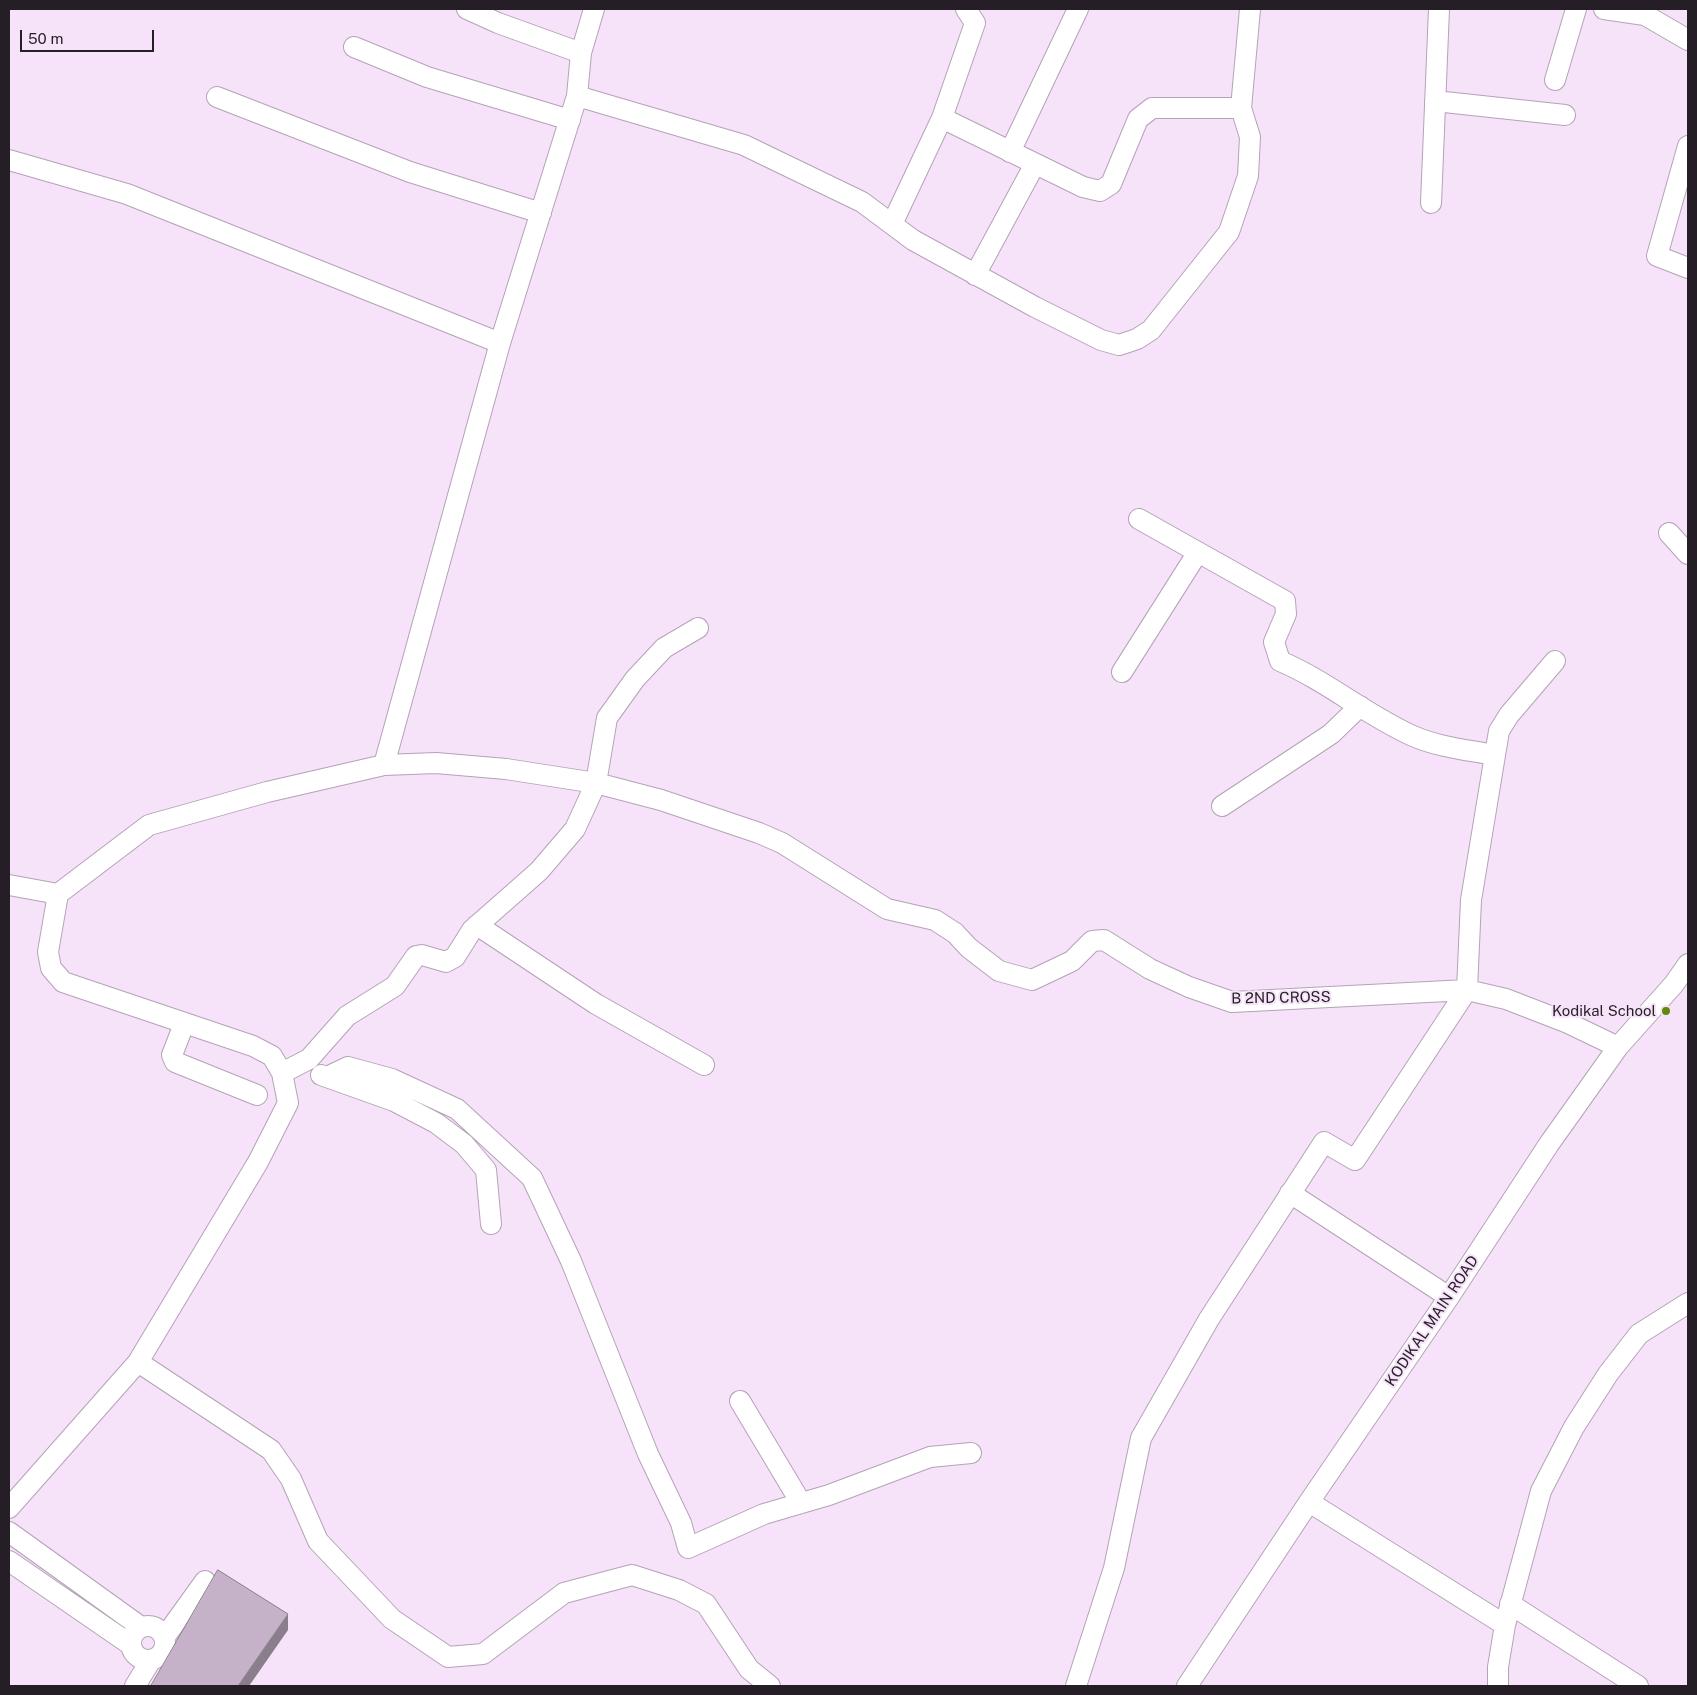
<!DOCTYPE html>
<html>
<head>
<meta charset="utf-8">
<style>
	body { margin:0 }
	#map { position:relative; width:1697px; height:1695px; overflow:hidden; background:#f6e2f9; font-family:"Public Sans",sans-serif }
	canvas { display:block }
	.frame { position:absolute; inset:0; border:10px solid #251e26; pointer-events:none }
	.scale { position:absolute; left:20px; top:30px; width:134px; height:22px; box-sizing:border-box; border:2px solid #251e26; border-top:0; padding-left:6px; font-size:15px; line-height:18px; white-space:nowrap; color:#251e26; -webkit-text-stroke:4px #f6e2f9; paint-order:stroke }
</style>
</head>
<body>
<div id="map">
<canvas width="1697" height="1695"></canvas>
<div class="frame"></div>
<div class="scale">50 m</div>
</div>
<script>
const ctx = document.querySelector('canvas').getContext('2d');
ctx.lineJoin = 'round';
function stroke(path, color, width, dash) { ctx.strokeStyle = color; ctx.lineWidth = width; ctx.lineCap = dash ? 'butt' : 'round'; ctx.setLineDash(dash || []); ctx.stroke(path); }
function fillPath(path, color) { ctx.fillStyle = color; ctx.fill(path, 'evenodd'); }
function drawText(font, color, halo, rows, align = 'center') {
  ctx.font = font + ' "Public Sans",sans-serif'; ctx.lineWidth = 4; ctx.setLineDash([]); ctx.textBaseline = 'middle'; ctx.strokeStyle = halo; ctx.fillStyle = color; for (const [text, x, y, turn = 0] of rows) {
    ctx.save(); ctx.translate(x, y); ctx.rotate((+turn || 0) * Math.PI / 180); ctx.textAlign = isNaN(turn) ? turn : align; if (halo) ctx.strokeText(text, 0, 0); ctx.fillText(text, 0, 0); ctx.restore();
  }
}
const minor = new Path2D(`
	M467,9L498,23L581,53
	M1604,9L1645,15L1688,40
	M354,47L427,77L570,120
	M1555,80L1576,9
	M577,96L744,145L862,202L913,240L1035,307L1101,340L1119,345L1137,339L1151,330L1229,232L1248,176L1250,137L1241,108L1250,9
	M217,97L410,172L541,213
	M1435,101L1565,115
	M942,118L1083,187L1100,191L1111,184L1138,119L1152,108H1241
	M1688,146L1657,256L1688,268
	M1010,152L1078,9
	M9,160L127,194L500,343
	M1431,203L1439,9
	M892,224L942,118L975,23L966,9
	M975,275L1035,164
	M1139,519L1285,601L1286,614L1274,642L1280,661C1327,681 1366,715 1413,736C1438,747 1468,750 1494,755
	M1669,533L1688,554
	M1122,672L1198,552
	M384,765L500,343L577,96L581,53L594,9
	M1222,806L1331,734L1360,706
	M9,885L58,894
	M477,925L596,1004L704,1065
	M184,1024L172,1055L175,1062L257,1095
	M282,1073L309,1059L347,1016L395,986L416,956L422,955L446,962L455,957L472,930L539,871L575,829L596,783L607,718L635,679L664,648L698,628
	M321,1075L394,1101L436,1123L464,1144L486,1170L491,1224
	M327,1077L348,1067L392,1079L457,1109L532,1178L571,1261L648,1454L681,1523L688,1548L764,1514L829,1495L930,1457L971,1453
	M1290,1193L1449,1297
	M138,1362L271,1450L291,1479L318,1541L392,1619L448,1657L483,1654L564,1593L632,1575L679,1590L706,1604L749,1669L770,1686
	M740,1401L801,1503
	M1309,1502L1505,1625
	M9,1508L138,1362L258,1162L288,1103L282,1073L272,1056L253,1046L63,982L51,968L48,952L58,894L149,825L267,792L384,765L436,763L506,769L596,783L661,800L759,833L782,843L887,909L935,920L955,933L969,948L999,971L1032,980L1072,961L1092,941L1104,940L1150,969L1189,987L1232,1002L1467,990L1506,999L1568,1023L1618,1047
	M9,1532L141,1627
	M9,1561L131,1645
	M1510,1604L1638,1686
	M131 1643a17 17 0 1 1 34 0a17 17 0 1 1-34 0Z
	M164,1638L205,1581
	M135,1686L151,1660
	M1076,1686L1114,1568L1141,1438L1209,1319L1324,1142L1355,1160L1467,990L1471,900L1499,731L1509,715L1555,661
	M1187,1686L1309,1502L1449,1297L1549,1144L1618,1047L1674,984L1688,964
	M1498,1686V1667L1505,1625L1541,1491L1574,1427L1608,1374L1639,1334L1688,1303`);
const shadedWall = new Path2D(`
	M288,1614V1630L249,1686H238Z`);
const building = new Path2D(`
	M218,1570L288,1614L238,1686H151Z`);
const markers = [
	[1666,1011,5,"#63880e"]
];
const streetNames = [
	["B 2ND CROSS",1281,998,-1],
	["KODIKAL MAIN ROAD",1432,1321,-56]
];
const poiNames = [
	["Kodikal School",1656,1011]
];
stroke(minor, '#b5a2b7', 22);
stroke(minor, '#fff', 20);
fillPath(shadedWall, '#8a7d8c');
fillPath(building, '#c5b2c8');
stroke(building, '#8a7d8c', 1);
for (const [x, y, r, color] of markers) { const dot = new Path2D(); dot.arc(x, y, r, 0, 2 * Math.PI); ctx.fillStyle = color; ctx.fill(dot); stroke(dot, '#f6e2f9', 2); }
drawText('15px', '#251e26', '#f6e2f9', streetNames);
drawText('15px', '#251e26', '#f6e2f9', poiNames, 'right');
</script>
</body>
</html>
